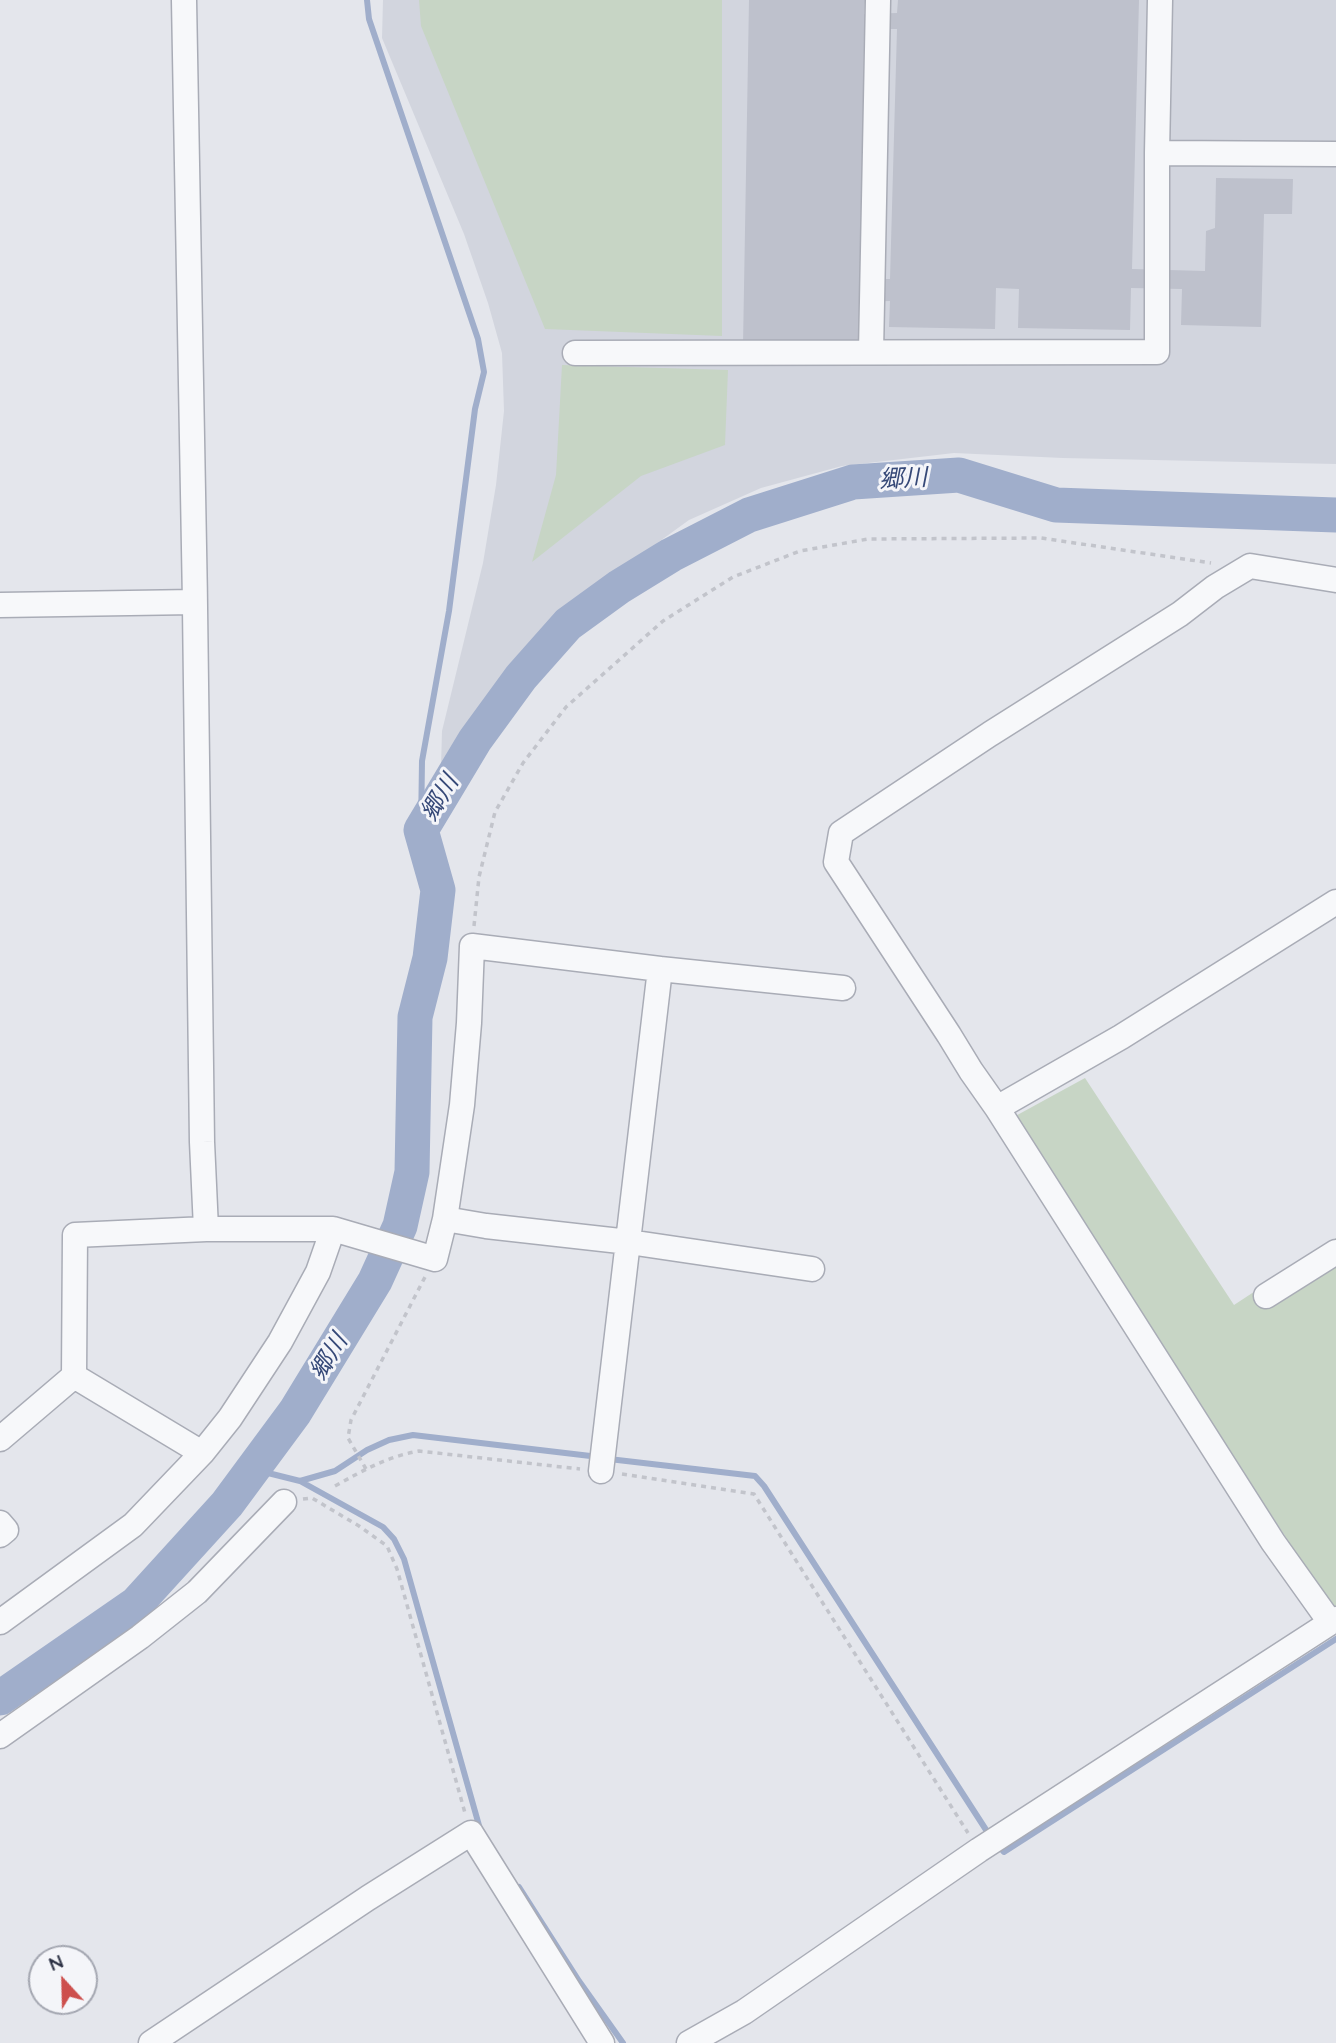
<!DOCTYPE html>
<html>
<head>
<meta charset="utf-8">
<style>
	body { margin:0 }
	#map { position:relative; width:1336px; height:2043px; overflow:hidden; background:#e4e6ec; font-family:Quicksand,sans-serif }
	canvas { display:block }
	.north { position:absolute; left:28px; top:1945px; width:70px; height:70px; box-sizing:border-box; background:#f4f5f9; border:2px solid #a4a7b1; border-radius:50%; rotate:338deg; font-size:19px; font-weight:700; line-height:28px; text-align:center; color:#2c3144 }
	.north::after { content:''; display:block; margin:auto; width:24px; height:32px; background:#cd4f4d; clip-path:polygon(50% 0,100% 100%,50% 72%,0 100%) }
</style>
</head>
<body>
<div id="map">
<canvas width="1336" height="2043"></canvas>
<div class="north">N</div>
</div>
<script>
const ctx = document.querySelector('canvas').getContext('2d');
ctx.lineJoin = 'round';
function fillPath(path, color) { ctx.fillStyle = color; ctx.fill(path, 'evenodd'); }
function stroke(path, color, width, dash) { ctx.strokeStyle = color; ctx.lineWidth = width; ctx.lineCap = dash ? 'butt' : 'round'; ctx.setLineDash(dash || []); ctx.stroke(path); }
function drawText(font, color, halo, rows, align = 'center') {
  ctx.font = font + ' Quicksand,"Noto Sans JP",sans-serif'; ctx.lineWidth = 6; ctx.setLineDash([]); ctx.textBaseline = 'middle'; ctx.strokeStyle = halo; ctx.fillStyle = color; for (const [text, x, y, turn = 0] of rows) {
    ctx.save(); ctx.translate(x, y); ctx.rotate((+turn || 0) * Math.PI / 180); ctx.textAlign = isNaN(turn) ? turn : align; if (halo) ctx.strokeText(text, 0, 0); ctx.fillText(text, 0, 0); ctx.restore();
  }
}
const built = new Path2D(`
	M383,0H1336V464L1063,458L954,453L842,466L761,488L689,520L602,583L519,660L441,767L442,731L483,563L496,485L504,411L502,353L488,303L464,234L382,38Z`);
const green = new Path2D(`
	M419,0H722V336L545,329L421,26Z
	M562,365L728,370L725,445L641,476L532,562L556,475Z
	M1085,1078L1234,1305L1336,1238V1610L1334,1611L1174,1366L1010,1119Z`);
const water = new Path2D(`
	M129,1606L0,1710V1682L80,1638Z`);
const stream = new Path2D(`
	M367,0L369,19L478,339L484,372L475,409L449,611L422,761L421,830
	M609,1459L755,1476L764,1486L990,1836
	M252,1469L300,1481L383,1527L394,1539L404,1559L480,1829
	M300,1481L335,1471L367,1450L389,1440L413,1435L599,1457
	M997,1844L1004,1852L1336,1639
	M519,1887L579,1981L623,2043`);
const river = new Path2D(`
	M0,1698L136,1604L227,1504L295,1412L375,1281L400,1226L412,1172L415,1017L430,958L438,890L421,830L475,740L521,677L568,624L619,587L671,555L749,515L853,482L959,475L1056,505L1336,515`);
const building = new Path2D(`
	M749,0H865L864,14L897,13L898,0H1139L1132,269L1205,271L1206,231L1215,228L1216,178L1293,179L1292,214H1264L1261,327L1181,325L1182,289L1131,288L1130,330L1018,328L1019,289L996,288L995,329L889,327L890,301L861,302V343L743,345ZM864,29H897L890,279H862Z`);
const path = new Path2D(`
	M474,926L479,877L495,812L523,763L566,707L663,621L733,577L800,551L868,539L1041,538L1211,563
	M366,1469L348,1438L351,1420L425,1277
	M622,1474L754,1494L968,1833
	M335,1486C364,1470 386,1457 419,1451L580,1469
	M303,1499L312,1498L359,1526L387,1546L397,1569L465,1813`);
const minor = new Path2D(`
	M184,0C193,381 197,761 202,1142L206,1229
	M1157,153L1160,0
	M871,352L878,0
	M575,353L1157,352V153L1336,154
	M0,605L194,602
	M997,1108L1121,1037L1336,902
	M445,1219L462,1105L469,1023L472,946L660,969
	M1266,1296L1336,1252
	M74,1376L202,1453L230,1418L280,1342L318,1272L333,1229
	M0,1439L74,1376L75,1235L206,1229H333L435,1259L445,1219L486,1226L629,1242L812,1269
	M601,1471L660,969L843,988
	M0,1523L6,1530L0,1535
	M0,1622L133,1525L202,1453
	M1330,1622L1273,1542L997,1108L971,1071L949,1035L836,862L841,833L990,734L1180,614L1215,587L1250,566L1336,580
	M0,1736L140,1637L197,1592L284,1502
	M151,2043L368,1898L471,1833L602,2043
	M689,2043L744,2012L979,1850L1336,1619`);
const waterNames = [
	["郷川",903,479,-3],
	["郷川",440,798,-59],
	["郷川",329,1357,-58]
];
fillPath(built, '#d2d5de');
fillPath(green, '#c7d5c5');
fillPath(water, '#a0aecb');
stroke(stream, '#a0aecb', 6);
stroke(river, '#a0aecb', 35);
fillPath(building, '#bec1cc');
stroke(minor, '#a9acb6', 27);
stroke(path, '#c2c4cb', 3.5, [5, 5]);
stroke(minor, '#f7f8fa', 24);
drawText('italic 24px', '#364978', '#f4f5f9', waterNames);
</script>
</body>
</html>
